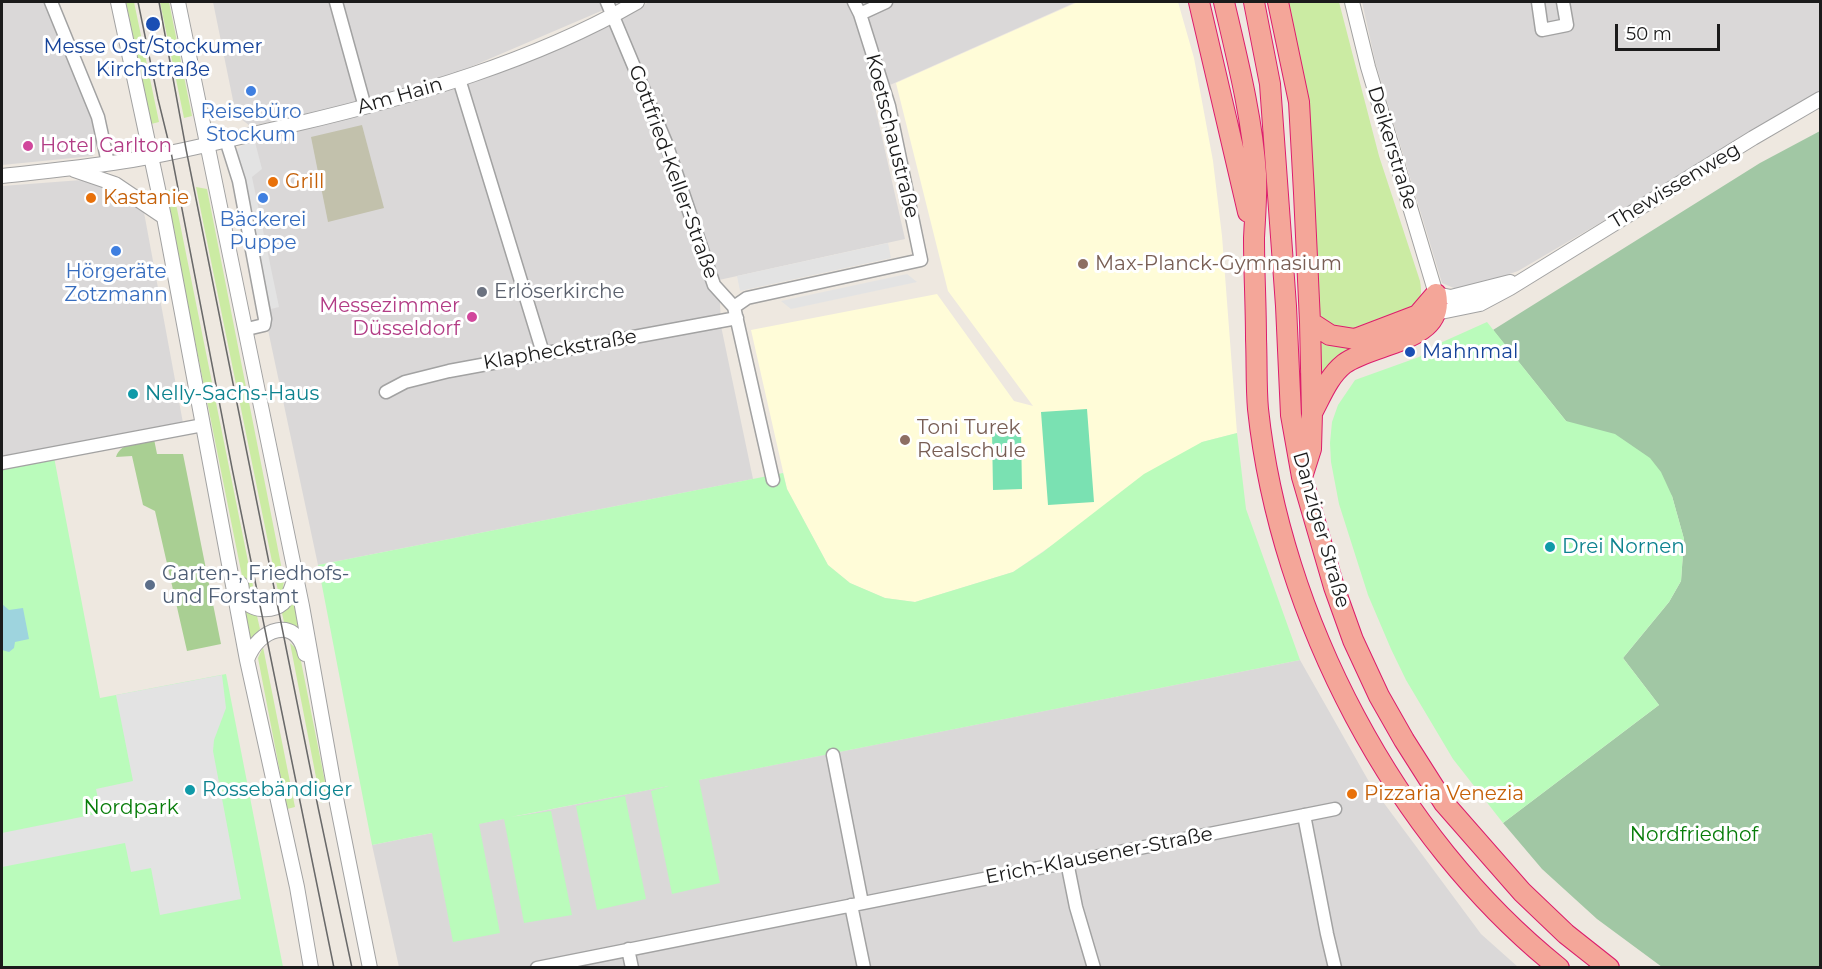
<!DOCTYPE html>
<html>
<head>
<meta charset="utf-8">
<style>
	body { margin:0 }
	#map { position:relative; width:1822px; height:969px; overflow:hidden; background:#eee8e0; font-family:Montserrat,sans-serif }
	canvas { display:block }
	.frame { position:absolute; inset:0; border:3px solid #1b1b1b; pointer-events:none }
	.scale { position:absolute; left:1615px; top:24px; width:105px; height:27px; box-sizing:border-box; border:3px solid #1b1b1b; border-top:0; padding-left:8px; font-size:18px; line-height:21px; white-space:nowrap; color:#1b1b1b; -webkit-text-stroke:4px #fff; paint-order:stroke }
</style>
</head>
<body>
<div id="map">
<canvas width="1822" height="969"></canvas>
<div class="frame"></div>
<div class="scale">50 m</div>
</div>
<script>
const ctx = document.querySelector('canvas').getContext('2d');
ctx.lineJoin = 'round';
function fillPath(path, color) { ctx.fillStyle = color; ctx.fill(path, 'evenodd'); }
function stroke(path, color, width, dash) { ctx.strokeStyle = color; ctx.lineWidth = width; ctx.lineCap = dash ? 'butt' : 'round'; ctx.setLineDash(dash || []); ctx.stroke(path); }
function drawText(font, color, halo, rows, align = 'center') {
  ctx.font = font + ' Montserrat,sans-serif'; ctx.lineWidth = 6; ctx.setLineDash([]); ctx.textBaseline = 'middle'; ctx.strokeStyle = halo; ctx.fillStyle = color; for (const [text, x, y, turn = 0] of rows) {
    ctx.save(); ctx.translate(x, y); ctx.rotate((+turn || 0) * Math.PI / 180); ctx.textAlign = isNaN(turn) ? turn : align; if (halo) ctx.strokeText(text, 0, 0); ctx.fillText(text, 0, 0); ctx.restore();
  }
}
const residential = new Path2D(`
	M2,2H48L101,134L93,156L2,165Z
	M213,2H622L461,71L358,103L250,126L236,115Z
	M649,2H1076L872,93L905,239L719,280L721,326L753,479L318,565L268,330L269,310L234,156L252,137L255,138L377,111L491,76L626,16Z
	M1362,2H1820V94L1518,271L1461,291L1442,283L1376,65Z
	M95,179L143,207L183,423L2,460V186Z
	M1300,660L1372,787L1481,934L1518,967H399L372,845Z`);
const education = new Path2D(`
	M1078,2H1178L1194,58L1213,161L1222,236L1237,433L1202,442L1013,572L915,602L885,598L850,583L828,565L787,489L751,330L937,294L1014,401L1033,406L948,291L896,83Z`);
const construction = new Path2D(`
	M362,125L384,208L328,222L311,137Z`);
const grass = new Path2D(`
	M126,2H134L159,122L151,124Z
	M160,2H169L192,116L184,118Z
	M1288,2H1339L1379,156L1420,281C1422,293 1422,300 1413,310L1352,333L1317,320Z
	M196,187L207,189L284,580L283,589L279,596Z
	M173,189L256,601L245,591L165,191Z
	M1318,337L1358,343L1320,381Z
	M293,600L296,601L302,632L285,627L282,613Z
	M242,606L249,613L257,616L260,629L250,642Z
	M290,643L299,651L329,802L321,803Z
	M263,647L295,807L287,809L258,658Z`);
const forest = new Path2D(`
	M154,439L157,454H183L221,644L187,651L155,511L143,505L132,456L116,457C121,442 140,442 154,439Z`);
const cemetery = new Path2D(`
	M1820,131V967H1662L1597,919L1542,869L1503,823L1659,705L1623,658L1669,602L1681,581L1684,539L1672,496L1566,421L1493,330L1760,163Z`);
const park = new Path2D(`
	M1487,322L1566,421L1615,434L1650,458L1661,472L1672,496L1684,539L1681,581L1669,602L1623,658L1659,705L1503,823L1453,759L1406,680L1391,649L1368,595L1339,504L1331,462L1330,443L1332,422L1338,405L1355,380L1419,357L1438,344Z
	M1237,433L1246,509L1300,660L699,780L720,883L672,894L651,791L669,786L511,817L551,811L572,915L524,923L504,819L479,824L500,933L453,942L432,833L372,845L318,565L783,473L787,489L828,565L850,583L885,598L915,602L1013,572L1043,552L1144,474L1202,442Z
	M54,457L100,698L226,674L283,967L2,968V467Z
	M625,796L646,899L597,910L576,806Z`);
const pitch = new Path2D(`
	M1087,409L1094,502L1048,505L1041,412Z
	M1021,430L1022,489L993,490L992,431Z`);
const parking = new Path2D(`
	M254,138L262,169L252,177L279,307L271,309L237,149Z
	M888,243L891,258L740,291L737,276Z
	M907,274L917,282L791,309L781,301Z
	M222,675L226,708L214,740L213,751L241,899L160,915L151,868L131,872L125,843L2,867V833L101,813L96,789L133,781L116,695Z`);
const water = new Path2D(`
	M2,604L9,610L23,608L29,639L15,642L14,648L9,652L2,650Z`);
const minor = new Path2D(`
	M51,2L98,117L108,163
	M336,2L365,107
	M607,2L666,143L714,285L734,307L773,480
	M1538,2L1542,30L1567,25L1563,2
	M860,14L886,2
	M459,79L543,353
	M226,140L239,181L265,319L264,325L247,329
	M734,307L747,298L921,260L889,106L860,14L854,2
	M386,392L405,382L449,371L737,318
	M2,463L203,425
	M833,755L862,903
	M1304,815L1327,934L1335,968
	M1067,862L1076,907L1094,968
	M851,905L864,968
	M628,949L632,968
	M537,968L1335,809`);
const tertiary = new Path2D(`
	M118,2L164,217L247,660L297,887L311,968
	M178,2L302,606L337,803L370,968
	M1352,2L1368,67L1436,294L1451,297L1510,282
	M74,170L115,184L164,217
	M2,176C45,171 89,167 132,160C187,151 242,136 296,124C411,97 535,61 637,2
	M1436,313L1480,304L1510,288L1753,138L1820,99
	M241,584C242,588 242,594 244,598C249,612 273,612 283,603C290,596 292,586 295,577
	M247,660C258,628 297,615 305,654`);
const trunk = new Path2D(`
	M1199,2L1248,212
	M1224,2C1237,58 1252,116 1256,174C1257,195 1255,217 1254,238C1254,272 1256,306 1256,339C1257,362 1256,386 1258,409C1280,616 1395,837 1559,968
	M1254,2L1270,84L1286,306L1291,415L1302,477L1334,587L1353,640L1379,696L1404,740L1444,803L1522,892L1566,934L1609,968
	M1278,2L1299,102L1304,193L1310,322L1312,413L1311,449L1303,474
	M1310,322L1330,335L1355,339L1418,315L1436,294
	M1313,411C1322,394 1329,376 1344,364C1372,343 1446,342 1436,294`);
const tram = new Path2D(`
	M138,2L158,99L171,152L232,468L334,968
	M159,2L186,149L318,807L352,968`);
const markers = [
	[153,24,8,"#1a4fb4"],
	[251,91,6,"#3f7fe0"],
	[28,146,6,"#d1479c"],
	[273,182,6,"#e8710a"],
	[91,198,6,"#e8710a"],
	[263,198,6,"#3f7fe0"],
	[116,251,6,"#3f7fe0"],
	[1083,264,6,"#8d6e63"],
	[482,292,6,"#6b7280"],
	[472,317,6,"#d1479c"],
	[1410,352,6,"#1a4fb4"],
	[133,394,6,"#0f9aa8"],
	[905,440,6,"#8d6e63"],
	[1550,547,6,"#0f9aa8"],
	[150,585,6,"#5c6f8a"],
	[190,790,6,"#0f9aa8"],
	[1352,794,6,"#e8710a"]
];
const transitNames = [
	["Messe Ost/Stockumer",153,47],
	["Kirchstraße",153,70],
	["Mahnmal",1422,352,"left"]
];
const streetNames = [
	["Am Hain",400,96,-16],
	["Koetschaustraße",892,136,76],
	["Deikerstraße",1392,148,73],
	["Gottfried-Keller-Straße",673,172,70],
	["Thewissenweg",1675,186,-31],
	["Klapheckstraße",560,350,-10],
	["Danziger Straße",1321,530,74],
	["Erich-Klausener-Straße",1099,856,-11]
];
const shopNames = [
	["Reisebüro",251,112],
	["Stockum",251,135],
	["Bäckerei",263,220],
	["Puppe",263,243],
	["Hörgeräte",116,272],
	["Zotzmann",116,295]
];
const hotelNames = [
	["Hotel Carlton",40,146],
	["Messezimmer",460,306,"right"],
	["Düsseldorf",460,329,"right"]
];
const foodNames = [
	["Grill",285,182],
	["Kastanie",103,198],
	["Pizzaria Venezia",1364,794]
];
const educationNames = [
	["Max-Planck-Gymnasium",1095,264],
	["Toni Turek",917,428],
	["Realschule",917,451]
];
const worshipNames = [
	["Erlöserkirche",494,292]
];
const cultureNames = [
	["Nelly-Sachs-Haus",145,394],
	["Drei Nornen",1562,547],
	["Rossebändiger",202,790]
];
const serviceNames = [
	["Garten-, Friedhofs-",162,574],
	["und Forstamt",162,597]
];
const parkNames = [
	["Nordpark",131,808],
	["Nordfriedhof",1694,835]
];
fillPath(residential, '#dad8d8');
fillPath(education, '#fffcd8');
fillPath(construction, '#c2c1ac');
fillPath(grass, '#cbeba3');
fillPath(forest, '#a9cf93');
fillPath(cemetery, '#a1c7a4');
fillPath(park, '#bafbbb');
fillPath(pitch, '#7ae1b2');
fillPath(parking, '#e3e3e3');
fillPath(water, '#9ed4de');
stroke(minor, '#a2a2a2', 15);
stroke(tertiary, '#a2a2a2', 16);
stroke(trunk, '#dc1d6c', 22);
stroke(minor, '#fff', 12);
stroke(tertiary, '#fff', 14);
stroke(trunk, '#f4a699', 20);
stroke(tram, '#696969', 1.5);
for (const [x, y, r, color] of markers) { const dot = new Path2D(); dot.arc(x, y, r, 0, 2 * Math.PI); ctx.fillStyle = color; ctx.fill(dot); stroke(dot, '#fff', 2); }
drawText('20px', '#164399', '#fff', transitNames);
drawText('20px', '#1b1b1b', '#fff', streetNames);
drawText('20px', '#366cbe', '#fff', shopNames);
drawText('20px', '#b23c85', '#fff', hotelNames, 'left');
drawText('20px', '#c56008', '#fff', foodNames, 'left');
drawText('20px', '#785e54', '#fff', educationNames, 'left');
drawText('20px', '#5b616d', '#fff', worshipNames, 'left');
drawText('20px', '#0d838f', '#fff', cultureNames, 'left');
drawText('20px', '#4e5e75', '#fff', serviceNames, 'left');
drawText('20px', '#077c09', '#fff', parkNames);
</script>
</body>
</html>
